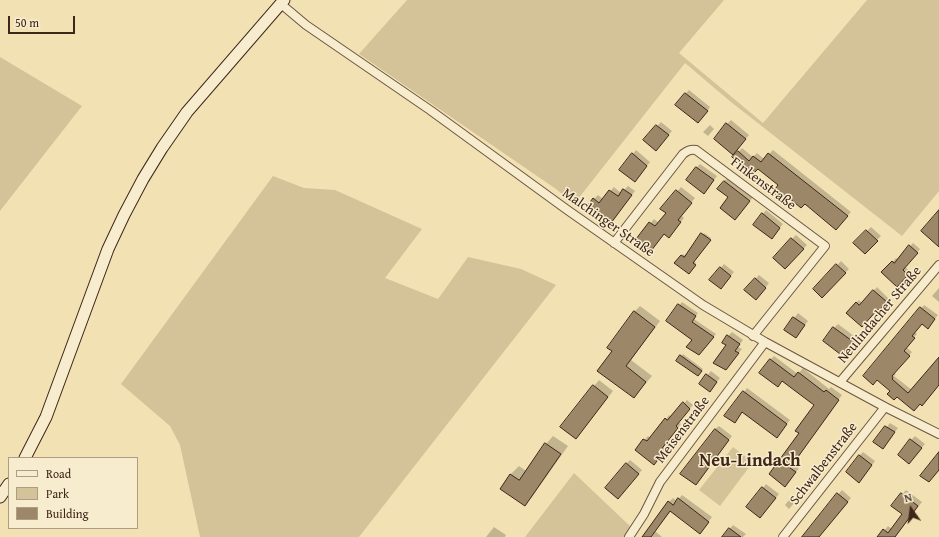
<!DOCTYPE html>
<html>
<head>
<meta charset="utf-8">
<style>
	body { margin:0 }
	#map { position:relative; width:939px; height:537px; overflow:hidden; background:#f2e2b3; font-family:"Gentium Book Plus",serif }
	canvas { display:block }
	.legend { position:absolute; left:8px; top:457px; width:130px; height:72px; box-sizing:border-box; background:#f7ecce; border:1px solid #ad9d86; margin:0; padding:5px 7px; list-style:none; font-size:12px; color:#3f2619 }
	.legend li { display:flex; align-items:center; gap:8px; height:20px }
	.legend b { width:20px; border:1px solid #ad9d86 }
	.north { position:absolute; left:891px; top:489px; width:40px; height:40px; -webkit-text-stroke:3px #f7ecce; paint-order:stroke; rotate:346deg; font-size:11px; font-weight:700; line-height:16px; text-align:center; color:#3f2619 }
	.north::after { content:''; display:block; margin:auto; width:14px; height:18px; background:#3f2619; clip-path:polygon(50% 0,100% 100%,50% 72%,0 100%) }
	.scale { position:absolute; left:8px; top:16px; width:67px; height:18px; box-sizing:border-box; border:2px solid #3f2619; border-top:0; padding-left:5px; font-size:12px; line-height:14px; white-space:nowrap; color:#3f2619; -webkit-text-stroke:3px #f7ecce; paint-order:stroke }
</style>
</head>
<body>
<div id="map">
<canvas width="939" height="537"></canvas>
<ul class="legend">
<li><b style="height:5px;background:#f7ecce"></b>Road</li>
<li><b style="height:11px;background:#d4c299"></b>Park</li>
<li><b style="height:11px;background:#9c8869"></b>Building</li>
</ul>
<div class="north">N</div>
<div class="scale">50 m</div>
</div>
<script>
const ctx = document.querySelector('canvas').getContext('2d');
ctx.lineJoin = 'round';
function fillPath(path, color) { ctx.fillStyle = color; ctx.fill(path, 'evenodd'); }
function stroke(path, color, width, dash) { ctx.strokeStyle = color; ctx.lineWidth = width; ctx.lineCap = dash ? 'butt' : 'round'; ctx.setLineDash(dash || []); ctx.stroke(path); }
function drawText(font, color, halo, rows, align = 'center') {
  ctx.font = font + ' "Gentium Book Plus",serif'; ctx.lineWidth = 3; ctx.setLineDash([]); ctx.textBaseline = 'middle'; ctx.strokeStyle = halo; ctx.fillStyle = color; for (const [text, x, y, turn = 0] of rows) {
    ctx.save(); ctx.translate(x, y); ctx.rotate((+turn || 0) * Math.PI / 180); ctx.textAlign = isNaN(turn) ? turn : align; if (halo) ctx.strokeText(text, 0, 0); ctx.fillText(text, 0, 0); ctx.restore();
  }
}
const green = new Path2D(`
	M407,0H724L679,53L763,123L867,0H939V191L902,236L731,102L685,63L574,204L556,189L359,54Z
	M0,57L82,106L0,211Z
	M273,176L304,188L335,190L422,229L385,278L438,299L468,257L521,269L556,285L359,537H200L180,445L170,426L121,384Z
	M733,447L753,462L720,506L699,490Z
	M574,473L631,527L624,537H525Z`);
const shadow = new Path2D(`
	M689,90L710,107L702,118L685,94Z
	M731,120L749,135L737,150L727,124Z
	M661,122L672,131L656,150L644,140Z
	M710,125L714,129L708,136L703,132Z
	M742,148L753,157L757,153L764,159L773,150L851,212L840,225L780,185L758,168L734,157Z
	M636,150L650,162L639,177L633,154Z
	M700,164L717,176L708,189L696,168Z
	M728,178L753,197L739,215L729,197L724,181Z
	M628,186L635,191L615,218L594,199L598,195L603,199L614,187L621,193Z
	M681,187L695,198L681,215L684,218L672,233H665L654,246L637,239L654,219L659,223L667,213L662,209Z
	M766,210L783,224L775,234L763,214Z
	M871,227L881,236L865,252L855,243Z
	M704,233L711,238L694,261L696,263L691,271L676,263L683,254L686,256Z
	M796,235L807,245L785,268L774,257Z
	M913,243L920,249L905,267L910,271L897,285L883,272L896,258L898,260Z
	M841,261L849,269L822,296L814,289Z
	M724,264L734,272L724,284L721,268Z
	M759,275L769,283L760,295L746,290Z
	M877,287L889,299L879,309L878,308L862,326L856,303L859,300L862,303Z
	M939,288V302L932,296Z
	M682,302L698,313L694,319L716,334L702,351L693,339L667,321Z
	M924,305L938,315L931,324L922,323L915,332L917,334L906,347L912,352L894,373L896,374L894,376L912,390L939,358V384L925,401L891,391L877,379L864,376Z
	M640,306L660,321L631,360L652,376L634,397L614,351L609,347L635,311Z
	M798,313L808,321L796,337L785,330Z
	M838,324L858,339L844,356L834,328Z
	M732,332L743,340L738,347L742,349L729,365L727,345L728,336Z
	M683,354L703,369L700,373L678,360Z
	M774,356L798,374L803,368L829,389L831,387L842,395L793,463L799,468L789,482L770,474L800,433L816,405L770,360Z
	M711,371L720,378L713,387L700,384Z
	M599,380L613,391L581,432L594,386Z
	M747,388L790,420L777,437L743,412L738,418L744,392Z
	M687,400L693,405L678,422L681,424L663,447L666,450L654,464L636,450L648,436L651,438L666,419L669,415L671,417Z
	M890,423L898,428L886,444L875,442Z
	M719,426L732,436L699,480L715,429Z
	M553,436L568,446L532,497L524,505L501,488L511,474L519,466L526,471L546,444Z
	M915,436L925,444L913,459L911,440Z
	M863,452L875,461L863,477L859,456Z
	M630,460L642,470L622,494L626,464Z
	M766,484L779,494L764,513L763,488Z
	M842,490L851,498L819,537H803Z
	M906,490L922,502L895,537H879L888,526L892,529L903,514L892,506Z
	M682,495L712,517L703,529L671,511L655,531L662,537H642L669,502L673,498L677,501Z
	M791,498L795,502L789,509L785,505Z
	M733,525L746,534L743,537H723Z
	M494,527L506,535L505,537H486Z`);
const building = new Path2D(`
	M685,93L708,111L698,123L675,105Z
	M726,123L746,139L733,155L714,139Z
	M656,125L669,135L656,151L643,140Z
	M738,151L749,161L753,156L761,162L768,153L848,216L836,230L805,204L801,208L788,197L784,201L773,192L778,185L758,169L754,173L740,161L738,163L732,157Z
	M632,153L647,166L635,182L619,170Z
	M696,167L714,180L704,194L686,180Z
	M724,181L750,201L735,220L720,208L728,197L717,189Z
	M623,189L632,195L611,223L588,205L593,198L599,203L609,190L618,196Z
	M676,190L692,203L678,220L681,222L669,238L664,234L651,251L636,239L649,222L655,226L666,213L660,209Z
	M939,210V247L921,231Z
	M762,213L780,228L772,239L753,225Z
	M866,230L878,241L865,254L853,243Z
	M701,233L711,240L693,263L696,265L689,274L674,263L681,255L684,257Z
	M791,238L804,249L785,269L773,258Z
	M909,245L918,253L903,270L908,275L897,287L881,272L892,261L894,263Z
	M836,264L846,273L822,298L813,289Z
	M720,267L731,276L721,289L709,280Z
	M755,278L766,288L756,300L744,290Z
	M873,290L887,302L879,311L878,309L862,327L846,313L856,302L859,305Z
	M678,304L696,316L692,322L714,337L699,355L686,347L692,340L666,321Z
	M920,307L935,319L928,329L922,324L912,336L915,338L904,351L910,356L892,376L893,378L892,379L908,393L939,357V385L922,406L920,404L914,411L897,397L894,400L887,394L890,391L877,380L873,385L863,376Z
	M634,311L655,327L626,366L646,382L634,398L597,371L612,351L607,348Z
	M793,317L805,325L796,338L784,330Z
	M833,327L855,343L844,357L823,341Z
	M727,335L740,344L735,351L739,353L726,370L713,363L726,345L722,343Z
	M680,355L702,371L698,376L676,361Z
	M770,359L794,377L798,372L824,392L826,390L839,400L790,468L796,472L785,487L769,474L799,433L795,431L814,405L782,381L778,387L759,373Z
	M706,374L717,382L710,392L699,384Z
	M593,385L608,397L576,439L560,427Z
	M743,391L787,424L777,438L742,412L735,423L724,416Z
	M683,402L690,409L676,426L678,428L660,451L663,453L654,465L635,450L643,439L647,441L665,418L667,420Z
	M885,426L895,432L883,449L873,442Z
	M715,429L729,440L696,485L680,474Z
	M910,439L922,448L909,464L898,455Z
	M545,443L561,454L525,506L500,489L510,474L519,480Z
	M939,452V470L929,482L920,476Z
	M859,455L872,465L859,483L846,472Z
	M626,463L639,474L618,499L605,488Z
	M762,487L776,498L760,518L746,507Z
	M837,493L848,502L819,537H802Z
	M901,493L918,506L895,537H877L883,529L888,533L902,514L891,506Z
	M678,498L709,522L700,534L670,511L651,537H642L668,501L673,505Z
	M729,528L741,537H722Z`);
const minor = new Path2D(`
	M281,4L306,25L430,110L566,209L703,305L765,342L885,407L939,434
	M614,243L683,154C688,150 691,149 696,150L825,246L753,336
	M840,382L939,265
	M629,537L644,514L660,482L765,342
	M783,537L885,407`);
const secondary = new Path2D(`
	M25,458L46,417L108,249L124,215L143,179L162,148L187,112L284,0
	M0,497L9,484`);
const streetNames = [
	["Finkenstraße",763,184,37],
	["Malchinger Straße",608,223,35],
	["Neulindacher Straße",880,315,-50],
	["Meisenstraße",683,430,-53],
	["Schwalbenstraße",824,464,-52]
];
const districtNames = [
	["Neu-Lindach",750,461]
];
fillPath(green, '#d4c299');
fillPath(shadow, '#0003');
fillPath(building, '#9c8869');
stroke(building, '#3f2619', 1);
stroke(minor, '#6c5540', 10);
stroke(secondary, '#3f2619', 13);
stroke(minor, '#f7ecce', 8);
stroke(secondary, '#f7ecce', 11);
drawText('14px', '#3f2619', '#f7ecce', streetNames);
drawText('bold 18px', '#3f2619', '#f7ecce', districtNames);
</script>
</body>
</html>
